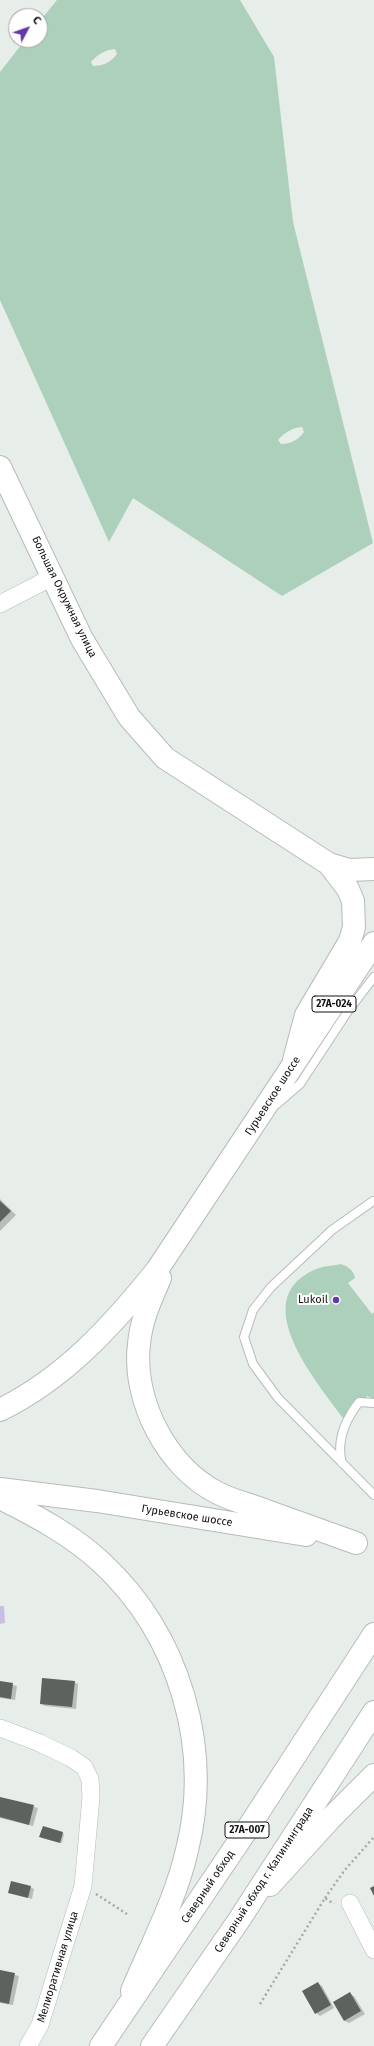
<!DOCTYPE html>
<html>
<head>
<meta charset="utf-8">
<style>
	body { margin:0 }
	#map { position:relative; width:374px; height:2046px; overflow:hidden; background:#e7ede9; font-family:"Fira Sans",sans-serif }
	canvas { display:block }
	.north { position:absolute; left:8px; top:8px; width:40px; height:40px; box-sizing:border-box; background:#fff; border:1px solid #a0a1a0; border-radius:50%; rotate:49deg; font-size:11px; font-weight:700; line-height:16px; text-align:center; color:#111412 }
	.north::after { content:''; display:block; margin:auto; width:14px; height:18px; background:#6536ae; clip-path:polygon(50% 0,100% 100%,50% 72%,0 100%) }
</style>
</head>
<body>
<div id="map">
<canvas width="374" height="2046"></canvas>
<div class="north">С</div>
</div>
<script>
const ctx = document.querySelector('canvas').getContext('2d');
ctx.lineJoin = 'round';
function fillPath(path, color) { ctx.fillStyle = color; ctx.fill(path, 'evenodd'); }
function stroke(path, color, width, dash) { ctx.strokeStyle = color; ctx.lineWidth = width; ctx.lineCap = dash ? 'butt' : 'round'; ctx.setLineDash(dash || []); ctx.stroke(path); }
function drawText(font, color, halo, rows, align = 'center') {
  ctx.font = font + ' "Fira Sans",sans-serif'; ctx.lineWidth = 4; ctx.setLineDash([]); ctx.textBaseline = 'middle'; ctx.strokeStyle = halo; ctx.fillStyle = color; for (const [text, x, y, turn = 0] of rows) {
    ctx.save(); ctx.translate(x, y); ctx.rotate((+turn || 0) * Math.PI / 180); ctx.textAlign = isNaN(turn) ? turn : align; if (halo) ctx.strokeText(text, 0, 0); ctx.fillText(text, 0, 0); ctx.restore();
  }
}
const green = new Path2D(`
	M57,0H240L274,57L293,222L373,543L282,596L133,498L109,542L0,300V72L25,40H40V21ZM115,49L117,54C111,62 104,66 93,66L91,62C98,54 105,50 115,49ZM302,427L304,432C298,440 291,444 281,444L278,440C285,432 292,428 302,427Z
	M341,1264C349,1267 353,1270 355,1278L348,1283L372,1314L374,1312V1399L367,1396L356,1412L346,1422C320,1386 245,1301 314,1270C322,1266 332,1266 341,1264Z`);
const water = new Path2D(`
	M0,1606H4L5,1623L0,1624Z`);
const shadow = new Path2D(`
	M0,1199L16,1215L0,1231Z
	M0,1682L17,1686L15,1700L0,1698Z
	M74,1682L78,1684L76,1709L45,1706L41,1704Z
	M0,1798L38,1808L33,1826L0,1818Z
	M62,1833L64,1834L62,1843L42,1838Z
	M30,1887L34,1889L32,1899L9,1892Z
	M0,1971L19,1976L13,2005L0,2003Z
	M318,1984L322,1986L334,2008L320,2016L316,2013Z
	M350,1994L354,1996L365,2014L349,2023L345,2021L335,2003Z`);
const building = new Path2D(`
	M0,1201L11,1211L0,1222Z
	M42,1678L75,1681L72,1707L40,1704Z
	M0,1681L13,1683L11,1699L0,1697Z
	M0,1797L34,1805L29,1825L0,1817Z
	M43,1826L63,1832L60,1843L39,1837Z
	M11,1881L31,1886L28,1898L8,1893Z
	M374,1886V1896L370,1888Z
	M0,1970L15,1973L9,2004L0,2002Z
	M318,1982L331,2005L315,2014L302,1991Z
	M350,1992L361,2011L344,2021L333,2002Z`);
const path = new Path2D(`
	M96,1894L127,1914
	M325,1898L344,1871L374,1837
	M260,2004L325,1898L334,1904`);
const service = new Path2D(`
	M277,1104L300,1084L348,1011L374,977
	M373,1201L332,1230L271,1287L253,1310L244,1337L253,1364L278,1398L374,1495
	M342,1463C336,1441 346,1419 359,1402L374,1403`);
const minor = new Path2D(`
	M0,604L39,584L52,575
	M0,1728L40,1743L71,1758L84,1767L90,1779L91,1797L83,1886L40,2025L28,2046
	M350,1903L374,1950`);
const secondary = new Path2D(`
	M0,467L82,639L129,717L165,758L329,864L349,870L374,869
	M294,1060L306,1015L350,941L354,927L353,901L348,889L329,864`);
const primary = new Path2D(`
	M160,1278C151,1299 141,1320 139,1344C132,1400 167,1468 218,1493C233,1501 249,1504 264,1510C295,1521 325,1532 356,1543
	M0,1410C65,1378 112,1326 157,1270L374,943
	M0,1489L97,1501L306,1535
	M0,1498C36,1516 72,1535 102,1563C179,1635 213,1747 187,1850C176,1899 151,1945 132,1991
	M270,1885L330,1819L374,1775`);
const trunk = new Path2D(`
	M101,2046L252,1822L374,1634
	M152,2046L239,1920L374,1712`);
const markers = [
	[336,1300,4,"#6536ae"]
];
const shields = [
	[334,1004,44],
	[247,1830,44]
];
const shieldNames = [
	["27А-024",334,1004],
	["27А-007",247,1830]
];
const streetNames = [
	["Большая Окружная улица",64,597,64],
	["Гурьевское шоссе",273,1096,-57],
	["Гурьевское шоссе",187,1516,9],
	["Северный обход г. Калининграда",264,1880,-57],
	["Северный обход",208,1887,-56],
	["Мелиоративная улица",58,1967,-73]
];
const poiNames = [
	["Lukoil",328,1300]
];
fillPath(green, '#acd0bb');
fillPath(water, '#c8bfe3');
fillPath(shadow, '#0003');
fillPath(building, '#5d625f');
stroke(service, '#b6bcb9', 10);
stroke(minor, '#b6bcb9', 18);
stroke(secondary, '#b6bcb9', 24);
stroke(primary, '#b6bcb9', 24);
stroke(trunk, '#b6bcb9', 24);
stroke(path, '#a4aaa6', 2.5, [2, 3]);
stroke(service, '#fff', 8);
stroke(minor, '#fff', 17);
stroke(secondary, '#fff', 22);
stroke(primary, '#fff', 22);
stroke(trunk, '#fff', 22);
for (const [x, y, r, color] of markers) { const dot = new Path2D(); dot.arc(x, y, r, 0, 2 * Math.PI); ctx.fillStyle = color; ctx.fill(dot); stroke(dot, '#fff', 1.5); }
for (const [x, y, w] of shields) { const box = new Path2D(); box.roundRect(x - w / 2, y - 8, w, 16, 3); ctx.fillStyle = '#fff'; ctx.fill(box); stroke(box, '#111412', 1); }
drawText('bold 10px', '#111412', null, shieldNames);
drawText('11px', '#111412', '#fff', streetNames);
drawText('11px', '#111412', '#fff', poiNames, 'right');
</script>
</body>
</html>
